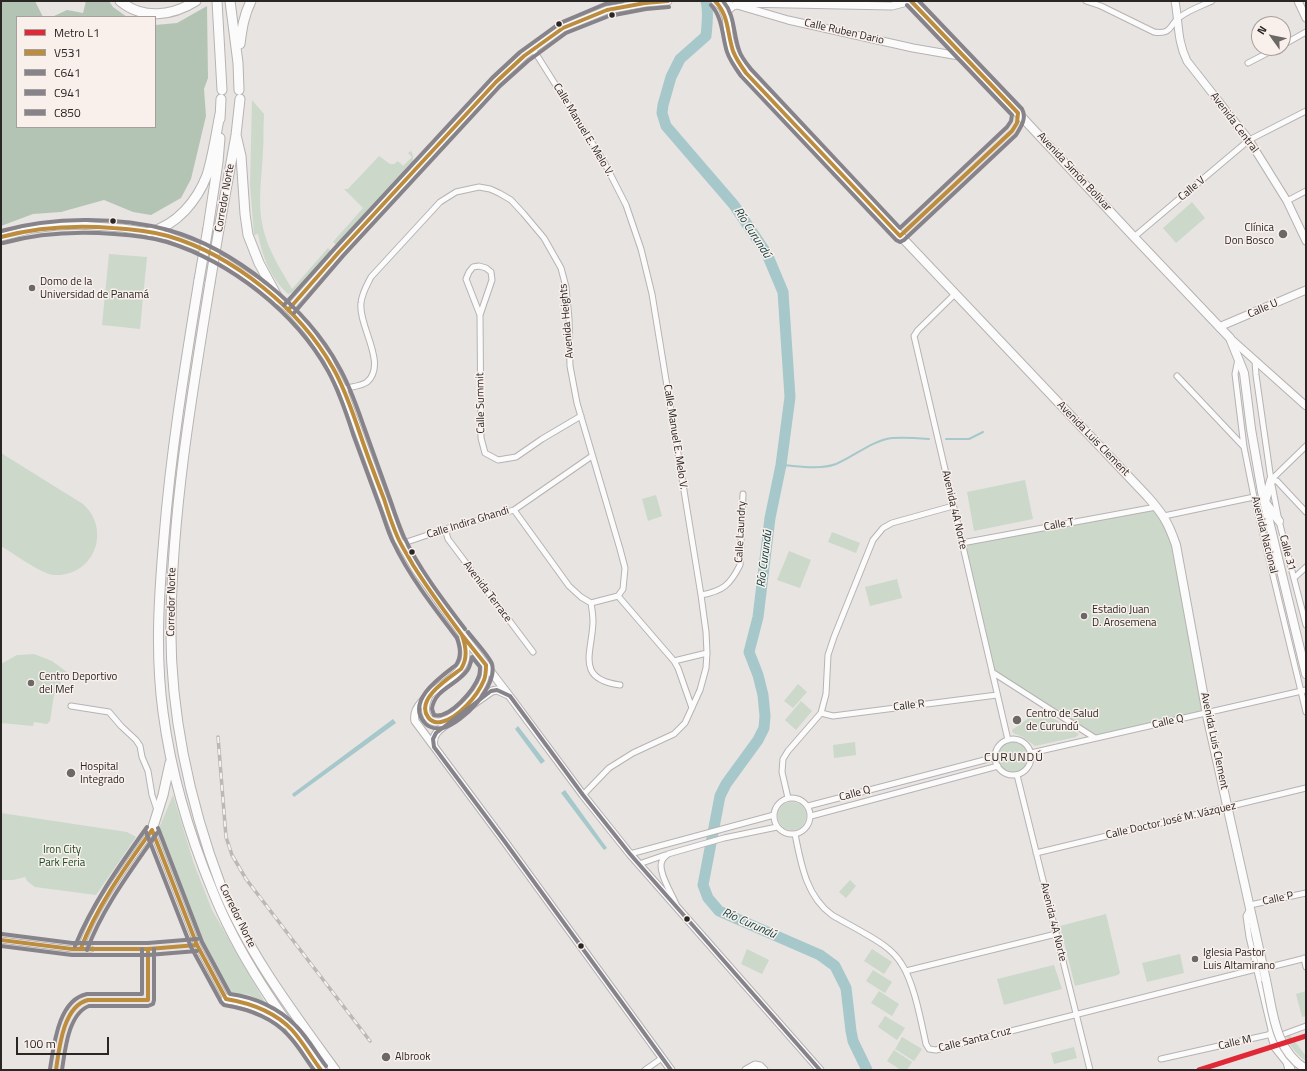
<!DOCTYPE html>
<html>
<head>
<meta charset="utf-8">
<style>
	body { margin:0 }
	#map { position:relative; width:1307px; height:1071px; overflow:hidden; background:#e8e4e2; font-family:"Titillium Web",sans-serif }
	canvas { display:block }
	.frame { position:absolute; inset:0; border:2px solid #292624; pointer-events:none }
	.legend { position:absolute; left:16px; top:16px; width:140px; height:112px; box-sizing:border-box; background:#f9f0ec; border:1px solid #a69f9c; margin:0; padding:5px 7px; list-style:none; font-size:12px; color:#292624 }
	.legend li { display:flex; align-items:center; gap:8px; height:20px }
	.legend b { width:20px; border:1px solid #a69f9c }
	.north { position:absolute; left:1251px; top:16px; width:40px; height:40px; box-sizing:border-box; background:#f9f0ec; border:1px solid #a69f9c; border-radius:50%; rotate:303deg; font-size:11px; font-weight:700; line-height:16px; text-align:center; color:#292624 }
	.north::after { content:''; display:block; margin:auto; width:14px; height:18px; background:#6c6866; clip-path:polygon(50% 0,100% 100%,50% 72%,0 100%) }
	.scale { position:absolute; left:16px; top:1037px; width:93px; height:18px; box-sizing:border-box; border:2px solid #292624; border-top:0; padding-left:5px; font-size:12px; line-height:14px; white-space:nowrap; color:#292624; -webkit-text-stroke:3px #f9f0ec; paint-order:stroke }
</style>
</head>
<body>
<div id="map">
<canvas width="1307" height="1071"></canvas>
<div class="frame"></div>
<ul class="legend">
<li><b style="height:5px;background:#df2937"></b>Metro L1</li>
<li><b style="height:5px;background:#bd8d3f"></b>V531</li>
<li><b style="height:5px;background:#87838a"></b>C641</li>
<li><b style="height:5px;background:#87838a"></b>C941</li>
<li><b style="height:5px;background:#87838a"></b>C850</li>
</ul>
<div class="north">N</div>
<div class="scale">100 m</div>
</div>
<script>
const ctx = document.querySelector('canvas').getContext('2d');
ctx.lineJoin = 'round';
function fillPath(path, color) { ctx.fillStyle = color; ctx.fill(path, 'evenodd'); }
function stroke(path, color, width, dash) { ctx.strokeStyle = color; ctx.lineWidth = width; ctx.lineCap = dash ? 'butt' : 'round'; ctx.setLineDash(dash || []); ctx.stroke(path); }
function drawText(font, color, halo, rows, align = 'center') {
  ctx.font = font + ' "Titillium Web",sans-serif'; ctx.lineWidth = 3; ctx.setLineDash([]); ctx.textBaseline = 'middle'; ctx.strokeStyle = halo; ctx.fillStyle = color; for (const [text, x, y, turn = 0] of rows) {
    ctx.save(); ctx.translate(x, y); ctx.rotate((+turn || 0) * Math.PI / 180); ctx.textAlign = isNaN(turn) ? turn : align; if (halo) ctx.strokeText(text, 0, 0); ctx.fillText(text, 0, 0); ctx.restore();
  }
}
const green = new Path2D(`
	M252,100L264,114C263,127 264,139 263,151C262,177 257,202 263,228C268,250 281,270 292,289L328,248L332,252L294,292L288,294C271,279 262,256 258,234L254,235L250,185Z
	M411,151L413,156V163L338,246L333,242L363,208L344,189H348L379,156L390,164H394L398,161L403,166L412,157L408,153Z
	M1192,202L1205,218L1176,243L1163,228Z
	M109,254L147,257L140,329L102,325Z
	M1,453L83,504C112,530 94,577 54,575C41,574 13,553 1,546Z
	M1025,480L1033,519L974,531L967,492Z
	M656,495L662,516L648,521L642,499Z
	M1156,507L1170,527L1207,713L1095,738L992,672L962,543Z
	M832,532L860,543L856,553L828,542Z
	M789,551L811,560L800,588L777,580Z
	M897,579L902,598L870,606L865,587Z
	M34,654L52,661L67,672L54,695L50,721L47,724L34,722L33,726L1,723V664L17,655Z
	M798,684L807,692L793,708L784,701Z
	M801,701L812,711L796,730L785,720Z
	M1040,710L1079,734L1076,737L1035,746L1023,737L1013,733L1012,730Z
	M995 757a18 18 0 1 1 36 0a18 18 0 1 1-36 0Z
	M855,742L856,755L834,758L833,745Z
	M173,795L194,864L212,910L267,1006L250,995L228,992L201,944L180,894L157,833Z
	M778 816a14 14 0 1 1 28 0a14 14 0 1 1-28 0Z
	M1,813L127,832L136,837L96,895L35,887L27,881L25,877L13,880H1Z
	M850,880L856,886L846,898L839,892Z
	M1106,914L1120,973L1118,975L1075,986L1060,926Z
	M747,949L769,960L762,974L741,964Z
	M872,949L892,962L884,974L864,961Z
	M1180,954L1184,973L1147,982L1142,963Z
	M1054,965L1062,989L1004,1005L997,979Z
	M873,970L892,982L885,993L866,981Z
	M879,991L899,1004L892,1016L871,1003Z
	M1306,991V1016L1302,1017L1296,994Z
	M885,1016L905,1028L897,1040L878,1027Z
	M1289,1034L1306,1056V1061C1297,1055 1290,1046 1286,1036Z
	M902,1037L922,1049L914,1061L895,1049Z
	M1074,1047L1077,1058L1054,1064L1051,1053Z
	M894,1050L912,1062L907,1070H901L887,1061Z`);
const forest = new Path2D(`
	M1,1H35L43,17H17V127H155V25L177,23L207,6L208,78L204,89L206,116L191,179L181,198L151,215L133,212L104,200L61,212L33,214L1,226Z
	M86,1H109L113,7L127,17H52L67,10L83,13Z`);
const water = new Path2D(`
	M393,719L396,723L294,797L292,794Z
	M518,726L545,761L541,764L515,729Z
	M565,790L607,848L604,850L561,793Z`);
const stream = new Path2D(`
	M946,439H969L983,432
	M781,465C798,466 820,470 836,464C855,456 871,441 892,438C904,437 917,438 929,439`);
const river = new Path2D(`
	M706,1C709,12 707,25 706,36L680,59L671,77L663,105L662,113L666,126L734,205L767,254L783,292L790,397L781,465L770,518L758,617L749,652L758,675L763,695L765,716L764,728L758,740L726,784L720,796L703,885L708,898L719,911L820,955L835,966L846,988L851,1031L853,1041L867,1070`);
const street = new Path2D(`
	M1086,1L1101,6L1154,32C1173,35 1169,24 1180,17C1189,10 1201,6 1212,1
	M1283,45L1306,32
	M533,49L603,160L626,205L641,249L652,294L701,595L706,632L707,653L706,668L700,690L685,723L674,734L633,753L609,768L583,795
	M1248,63L1277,48
	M1287,201L1306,191
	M1134,237L1249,140L1306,111
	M955,294L918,330L914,336L1008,740
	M480,315L466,279L469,272L473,267L479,266L486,268L491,272L492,280L480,315L481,438L485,453L498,460L516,457L542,439L581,416
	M1238,359L1235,374L1244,447L1254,497L1306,712
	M1255,361L1256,375L1271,480L1279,521L1306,625
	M1177,376L1244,447
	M343,389C350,387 362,386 367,382C388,364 358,326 361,303C362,293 367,285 371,277L440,202L456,192L479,187L490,189L499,193L511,200L523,213L544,238L561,268L566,287L569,319L570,366L577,403L620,549L625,568L623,589L618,596
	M1271,480L1277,481L1306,512
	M1271,480L1306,446
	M514,510L569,586L581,597L591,603L618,596
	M1164,516L1254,497
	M445,529L448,539L533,652
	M962,543L1156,507
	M401,544L445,529L514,510L592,456
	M1294,578L1306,567
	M701,595C723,591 730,585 740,565L743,494
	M618,596L674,661L678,668L692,708
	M591,603C592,609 593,616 593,622C592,653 575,679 620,685
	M674,661L707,653
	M992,672L1095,738
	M71,706L109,712L121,726L136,740L140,746L142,757L148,771L152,795L157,810
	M821,713L833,716L997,695
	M995 757a18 18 0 1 1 36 0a18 18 0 1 1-36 0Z
	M1031,753L1306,690
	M1017,775L1090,1070
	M774 816a18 18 0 1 1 36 0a18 18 0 1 1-36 0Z
	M788,798L782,772L783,759L788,751L821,713L826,694L828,655L834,637L873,540L883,528L892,523L953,506
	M808,806L996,757
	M811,816L998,766
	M152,830L197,945L226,999
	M795,834C801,864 806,896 832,915C842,921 854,927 864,933C878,941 892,949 901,963C914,982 921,1021 926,1044L929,1049L936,1050L1256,969
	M1036,853L1306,788
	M630,854L774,815
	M639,864L665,855
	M676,904C672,894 657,871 662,861C663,858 666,856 668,854L724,838L777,827
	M1250,905L1306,893
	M1250,909L1246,916L1249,937L1272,1034
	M1,940L72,949H91
	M81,948C96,904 126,868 152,830
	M1304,958L1306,967
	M1274,966L1306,958
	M906,971L1056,934
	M1161,1059L1272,1034L1276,1037L1306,1026
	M645,1070L662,1058`);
const secondary = new Path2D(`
	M715,1L722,7L726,17
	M1175,1C1179,22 1177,41 1187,61L1249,140L1287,201L1306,241
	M1298,1L1306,18
	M741,3L892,6L911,1
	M727,11L733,6L737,5L788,20L913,48L965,57
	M1,237L33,229L57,226L78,225L122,228L150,232L168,236L198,247L224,261L257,283L289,309L309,332L328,359L343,389L398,539L416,570L462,634L508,694L583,795L630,854L820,1070
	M289,309L339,252L496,82L524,56L563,28L607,10L645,3L668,1
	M1219,327L1306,290
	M1230,338L1306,406
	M463,638C466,647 468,657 463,665C454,683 410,698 415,721L505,842L671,1070
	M428,698C422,711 427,726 443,721C458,717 479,694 484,680C486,676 486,670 486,665
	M469,707L492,691L497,690L508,695
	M434,746C431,733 442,728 451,721
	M746,1070L755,1065L760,1066L764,1070`);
const primary = new Path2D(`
	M728,1C726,16 727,40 734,54C737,60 742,66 746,73L1147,496C1163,514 1168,522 1176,545L1208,720L1266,980
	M911,1L1018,113L1134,237L1230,338L1244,373L1251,429L1262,492L1306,674
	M1271,480L1265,502L1279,521`);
const highway = new Path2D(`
	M120,1C143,20 172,16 196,1
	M217,1L222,90
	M230,1L238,63L239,90
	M240,44C242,28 244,15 251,1
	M220,119L221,99
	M236,135L241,156L245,214L248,235L259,263L279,300
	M208,228L218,162L220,138
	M219,229L236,135L240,99
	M150,232C177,225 197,201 207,175C213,156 216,134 220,114
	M199,280C185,366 171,450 164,537C159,595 155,653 163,712C171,774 189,834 213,892C239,957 280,1014 321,1070
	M210,283C192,394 173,505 171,618C169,708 189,802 221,886C248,953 293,1012 335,1070
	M152,830L163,795L170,763
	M226,999C250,1002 266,1009 285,1024
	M1272,1034L1276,1047L1288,1062L1290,1070`);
const rail = new Path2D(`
	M218,737L226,837L232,855L246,879L370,1041`);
const primaryBridge = new Path2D(`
	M1266,980C1273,1012 1275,1051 1306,1069`);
const highwayBridge = new Path2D(`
	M199,280L208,228
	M210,283L219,229`);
const bus1 = new Path2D(`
	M715,1C729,15 727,33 733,51C736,59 741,66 746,73L900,236L1012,131L1017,123L1018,113L911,1
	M1,237C38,227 75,225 113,228C131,229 150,231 168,236C233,255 300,309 333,368C344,387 351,408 358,428C366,452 375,476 384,499C388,512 392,525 398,538C402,547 408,556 413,565C428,589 445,612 462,635
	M289,309L339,252L496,82L524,56L563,28L607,10L645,3L668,1
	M462,635L486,665C486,670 486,675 484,680C478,695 458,719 441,722C437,723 431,722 428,717C415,699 449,678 461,669C468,658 466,647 462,635Z
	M152,830L197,945L226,999C250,1003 275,1012 292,1030C303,1042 311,1057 321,1070
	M1,940L72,949H148L197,945
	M81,948C98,904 125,868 152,830
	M56,1070C59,1049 63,1006 88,1000H148V949`);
const bus2 = new Path2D(`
	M711,5C723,18 722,36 727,52C730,61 736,69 741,76L896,240L900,242L904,240L1016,135C1021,127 1027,118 1022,109L919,1
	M3,243C39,233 76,231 114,234C131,235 150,237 167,242C231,262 295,312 328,371C339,391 346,412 353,434C362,459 372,485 381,510C385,521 388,532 393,542C409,576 434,608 457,638
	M294,313L343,256L500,86L528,61L566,33L609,16L646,9L669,7
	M472,657L480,667C480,670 480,673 479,676C474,690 450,719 434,715L432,709C434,690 456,685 466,672C470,668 471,662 472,657Z
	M146,832L191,947L221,1002L224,1005C248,1009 272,1017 288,1035C298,1045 305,1058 314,1070
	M1,946L72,955H148L197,951
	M87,950C103,907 131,871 157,833
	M62,1070C65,1051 68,1014 89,1006H148L153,1004L154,1000V949`);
const bus3 = new Path2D(`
	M723,1C735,15 733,33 739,50C741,57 746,63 751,69L900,228L1007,127L1011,121L1012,115L907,5
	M1,231C51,217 118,216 168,230C233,248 307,307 339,367C350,386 357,407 364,427C373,452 382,477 391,502C395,514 399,526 404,537C420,570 443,600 465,629
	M284,305L335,248L492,78L520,52L560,23L605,4L623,1
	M457,638C460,647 462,656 456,665C442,676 406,700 424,722C428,728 436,729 443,728C463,723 498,686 492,664C490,657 473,639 468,632
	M158,828L202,942L230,994C254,997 279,1008 296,1026C308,1038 316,1053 326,1066
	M2,934L72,943H148L197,939
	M75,946C93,902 120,865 147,827
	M50,1069C54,1045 58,1000 87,994H142V949`);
const bus4 = new Path2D(`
	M671,1070L505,842L434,747L433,739L436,733L491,691L497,690L510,696L583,795L630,854L820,1070`);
const metro1 = new Path2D(`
	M1199,1070L1306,1036`);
const markers = [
	[612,15,3.5,"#292624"],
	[559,24,3.5,"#292624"],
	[113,221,3.5,"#292624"],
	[1283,234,5,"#6c6866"],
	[32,288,4,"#6c6866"],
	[412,552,3.5,"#292624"],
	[1084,616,4,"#6c6866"],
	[31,683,4,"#6c6866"],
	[1017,720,5,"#6c6866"],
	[71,773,5,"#6c6866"],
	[687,919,3.5,"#292624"],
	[581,946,3.5,"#292624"],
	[1195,959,4,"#6c6866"],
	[386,1057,5,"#6c6866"]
];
const streetNames = [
	["Calle Ruben Dario",844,32,13],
	["Avenida Central",1234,123,53],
	["Calle Manuel E. Melo V.",583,130,59],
	["Avenida Simón Bolívar",1074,172,47],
	["Calle V",1192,189,-40],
	["Corredor Norte",225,198,-80],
	["Calle U",1263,309,-23],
	["Avenida Heights",567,321,-95],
	["Calle Summit",481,403,-91],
	["Calle Manuel E. Melo V.",675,437,81],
	["Avenida Luis Clement",1093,439,46],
	["Avenida 4A Norte",954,510,77],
	["Calle Indira Ghandi",468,523,-17],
	["Calle T",1059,525,-10],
	["Calle Laundry",741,532,-87],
	["Avenida Nacional",1264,535,76],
	["Calle 31",1287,553,75],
	["Avenida Terrace",487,592,53],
	["Corredor Norte",172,602,-89],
	["Calle R",909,706,-7],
	["Calle Q",1168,722,-13],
	["Avenida Luis Clement",1214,741,78],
	["Calle Q",855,794,-15],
	["Calle Doctor José M. Vázquez",1171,821,-13],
	["Calle P",1278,899,-12],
	["Corredor Norte",237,916,64],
	["Avenida 4A Norte",1053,922,76],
	["Calle Santa Cruz",975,1040,-14],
	["Calle M",1235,1043,-13]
];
const poiNames = [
	["Clínica",1274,228,"right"],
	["Don Bosco",1274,241,"right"],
	["Domo de la",40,282],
	["Universidad de Panamá",40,295],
	["Estadio Juan",1092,610],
	["D. Arosemena",1092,623],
	["Centro Deportivo",39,677],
	["del Mef",39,690],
	["Centro de Salud",1026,714],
	["de Curundú",1026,727],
	["Hospital",80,767],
	["Integrado",80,780],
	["Iglesia Pastor",1203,953],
	["Luis Altamirano",1203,966],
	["Albrook",395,1057]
];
const parkNames = [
	["Iron City",62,850],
	["Park Feria",62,863]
];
const waterNames = [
	["Río Curundú",752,233,57],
	["Río Curundú",765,559,-83],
	["Río Curundú",749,924,24]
];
const neighbourhoodNames = [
	["CURUNDÚ",1014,758]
];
fillPath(green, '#cbd8ca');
fillPath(forest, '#b4c4b4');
fillPath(water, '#a6c8ca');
stroke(stream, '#a6c8ca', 2);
stroke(river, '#a6c8ca', 11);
stroke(street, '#b6b3b2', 7);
stroke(secondary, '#b6b3b2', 9);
stroke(primary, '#b6b3b2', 10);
stroke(highway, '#b6b3b2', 11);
stroke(street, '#fcfbfb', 5);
stroke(secondary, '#fcfbfb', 7);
stroke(primary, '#fcfbfb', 8);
stroke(highway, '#fcfbfb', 9);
stroke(rail, '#bab9b8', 3.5);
stroke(rail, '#f9f0ec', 2, [6]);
stroke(primaryBridge, '#b6b3b2', 10, []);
stroke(highwayBridge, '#b6b3b2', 11, []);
stroke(primaryBridge, '#fcfbfb', 8);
stroke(highwayBridge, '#fcfbfb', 9);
stroke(bus1, '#bd8d3f', 4);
stroke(bus2, '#87838a', 4);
stroke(bus3, '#87838a', 4);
stroke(bus4, '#87838a', 4);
stroke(metro1, '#df2937', 5);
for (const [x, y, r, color] of markers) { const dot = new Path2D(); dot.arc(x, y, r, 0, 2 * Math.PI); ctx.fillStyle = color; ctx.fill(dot); stroke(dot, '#f9f0ec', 1.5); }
drawText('11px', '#292624', '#f9f0ec', streetNames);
drawText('11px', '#292624', '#f9f0ec', poiNames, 'left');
drawText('11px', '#184922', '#f9f0ec', parkNames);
drawText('italic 12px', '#0f4042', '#f9f0ec', waterNames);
ctx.letterSpacing = '1px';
drawText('12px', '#292624', '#f9f0ec', neighbourhoodNames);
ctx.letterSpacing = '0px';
</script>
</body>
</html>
